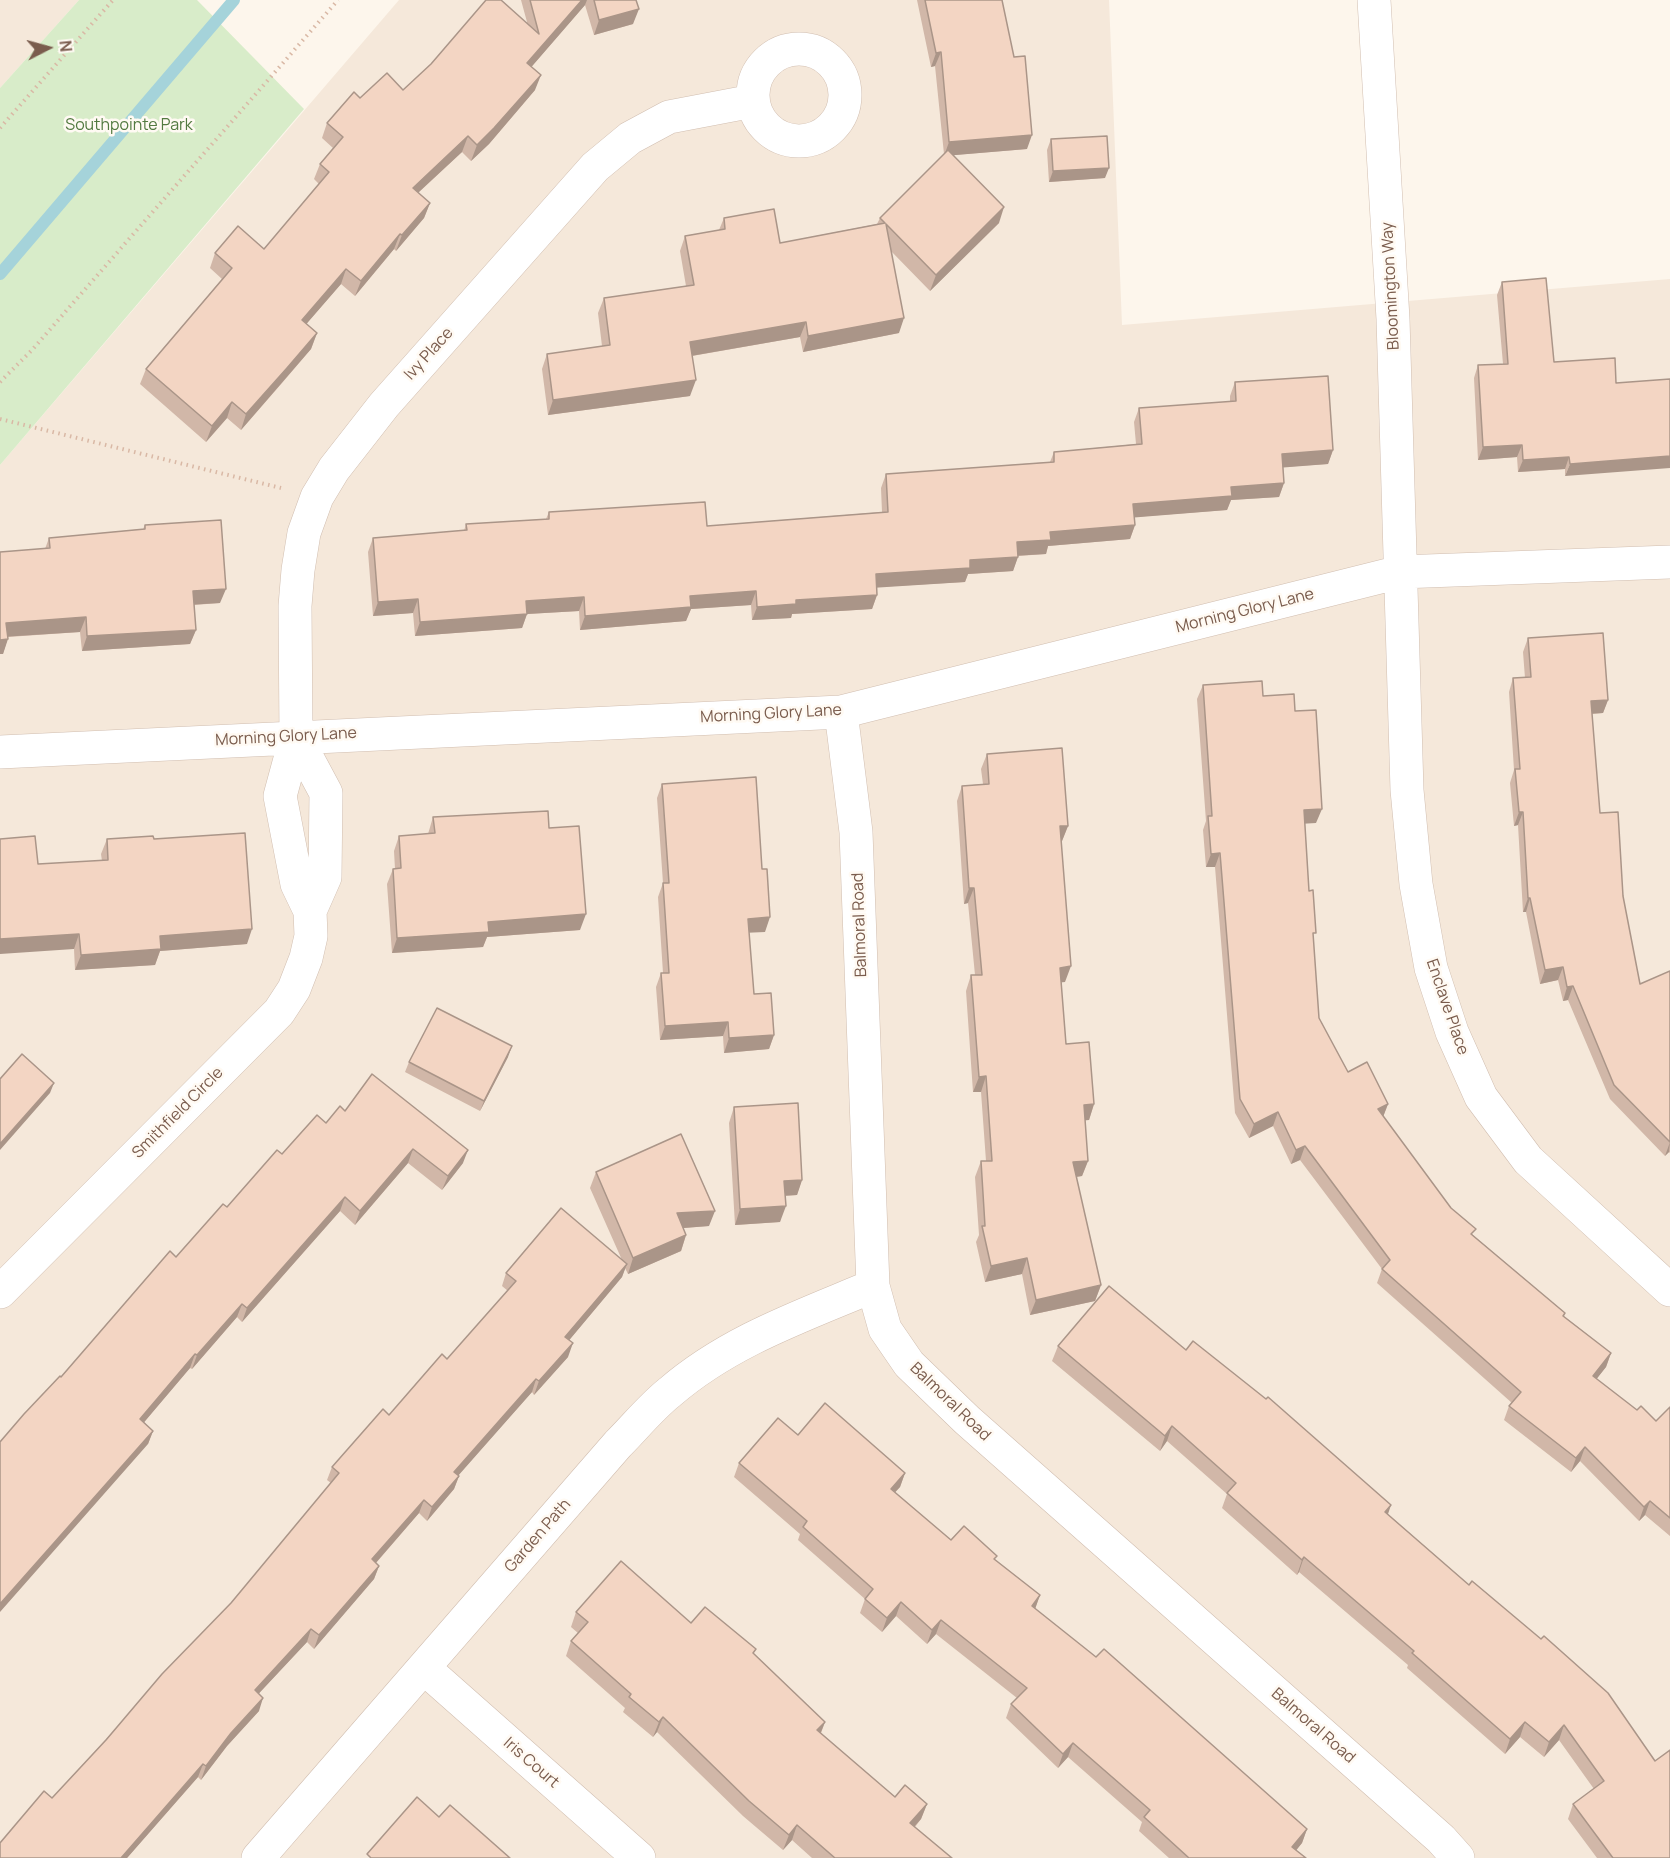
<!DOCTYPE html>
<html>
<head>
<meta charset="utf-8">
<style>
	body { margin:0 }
	#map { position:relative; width:1670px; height:1858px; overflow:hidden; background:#fdf6ec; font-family:Manrope,sans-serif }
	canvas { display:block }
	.north { position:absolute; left:18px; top:18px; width:60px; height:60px; -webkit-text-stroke:4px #fffaf3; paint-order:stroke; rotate:84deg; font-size:16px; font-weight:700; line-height:24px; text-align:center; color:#7a5c4d }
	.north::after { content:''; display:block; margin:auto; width:21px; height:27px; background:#7a5c4d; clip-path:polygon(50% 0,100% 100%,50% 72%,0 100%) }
</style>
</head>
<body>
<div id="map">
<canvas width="1670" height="1858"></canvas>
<div class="north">N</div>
</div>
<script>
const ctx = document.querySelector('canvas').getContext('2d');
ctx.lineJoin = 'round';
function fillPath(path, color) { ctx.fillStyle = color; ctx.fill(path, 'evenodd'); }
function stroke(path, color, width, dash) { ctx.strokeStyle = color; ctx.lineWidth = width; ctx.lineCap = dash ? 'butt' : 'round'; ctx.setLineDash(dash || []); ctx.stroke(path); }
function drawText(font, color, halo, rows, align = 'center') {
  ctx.font = font + ' Manrope,sans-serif'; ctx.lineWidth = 5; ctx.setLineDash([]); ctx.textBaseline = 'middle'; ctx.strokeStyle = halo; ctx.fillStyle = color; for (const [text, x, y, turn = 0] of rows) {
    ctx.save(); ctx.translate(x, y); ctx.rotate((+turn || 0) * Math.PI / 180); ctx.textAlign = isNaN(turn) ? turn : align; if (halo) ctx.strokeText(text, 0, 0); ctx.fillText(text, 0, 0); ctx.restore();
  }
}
const residential = new Path2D(`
	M0,0H79L0,88Z
	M399,0H1109L1122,325L1670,279V1858H0V465Z`);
const green = new Path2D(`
	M79,0H197L304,109L0,465V88Z`);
const stream = new Path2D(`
	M0,274L234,0`);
const path = new Path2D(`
	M0,128L113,0
	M0,382L32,350L338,0
	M0,419L281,488`);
const street = new Path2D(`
	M1374,0L1393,319L1407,790L1416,884L1431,968L1452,1032L1481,1097L1528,1160L1670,1290
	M753 95a46 46 0 1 1 92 0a46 46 0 1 1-92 0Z
	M841,712L856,832L873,1286L885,1329L909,1364L967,1420L1441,1839L1458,1858
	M296,737L326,793L325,877L310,911
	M0,752L841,712L1400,572L1670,562
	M0,1292L279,1012L294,989L306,958L311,936L310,911L297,884L280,796L296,737L295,606L298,570L304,533L317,497L334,469L384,405L595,167L630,138L669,117L753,101
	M424,1668L639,1858
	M258,1858L618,1444C635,1427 651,1407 670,1392C729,1341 802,1316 873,1286`);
const wall = new Path2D(`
	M521,0H636L633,24L594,35L585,5L531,67L535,90L489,144L471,161L462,152L418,193L430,203L424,218L396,251L394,249L355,296L341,284L306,324L317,333L311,349L282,383L241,430L227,418L206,442L140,384L146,369L222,279L210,268L215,253L264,249L319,184L314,179L320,164L333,148L322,138L327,123L360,98L403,90L527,22Z
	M917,0H1002L1027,149L954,155L999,223L930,291L891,251L899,333L803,352L800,337L692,356L690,396L548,415L542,369L547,354L602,346L598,313L604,298L686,286L680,251L685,236L719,230L724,218L780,243L877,224L880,218L944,154L935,66L931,67Z
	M1051,139L1105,178L1049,182L1047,150Z
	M1502,282L1554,362L1615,358L1565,476V469L1518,472L1517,457L1478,460L1474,378L1478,365L1503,364L1497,295Z
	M1235,382L1333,450L1328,464L1283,467L1284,483L1279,497L1231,500L1227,510L1134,517L1135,525L1130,539L1048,546L1046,554L1018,556L1013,571L968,574L965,582L877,587V595L872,609L792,614L791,618L752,620L751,605L691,609L686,621L580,630L579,611L527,614L522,628L415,636L413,613L373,616L368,552L373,538L464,531L466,524L546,519L549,512L707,526L882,512L881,488L886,474L1050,462L1054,452L1136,444L1134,422L1139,408L1230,402V396Z
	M145,525L220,603L194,605L196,630L190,644L82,651L80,632L8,637L3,654H0V552L45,549L49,538L143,529Z
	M1528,638L1608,700L1603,713L1592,714L1600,813L1623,896L1640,984L1670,971V1153L1669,1152L1665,1156L1610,1099L1568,1000L1563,1001L1558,980L1540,984L1526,912H1523L1518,825L1514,826L1510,783L1514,770L1509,692L1513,678H1525L1523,652Z
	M1203,685L1263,696L1295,711L1316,823H1305L1309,891L1319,1018L1348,1072L1388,1104L1383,1117L1451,1208L1473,1235L1565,1313L1564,1316L1611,1353L1606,1367L1596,1379L1637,1410L1656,1421L1670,1407V1536L1645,1515L1639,1521L1580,1461L1571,1472L1504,1420L1509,1406L1512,1403L1377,1283L1382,1269L1300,1160L1291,1164L1273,1126L1249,1138L1235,1113L1215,867H1206L1203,830L1206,821L1197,699Z
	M987,754L1068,826L1062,841H1061L1065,982H1061L1066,1044L1094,1104L1089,1120H1085L1088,1161L1082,1176L1076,1177L1101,1285L1095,1301L1030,1315L1022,1274L985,1282L976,1242L979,1235L975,1177L981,1161H986L981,1092H973L966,991L971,975H975L968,903L964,904L957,801L962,786L983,784L981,769Z
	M662,784L765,932H749L754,994L774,1035L769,1049L724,1053L723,1036L660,1040L656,987L661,973H663L658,897L663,883L657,798Z
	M433,817L549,828L580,930L487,937L483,947L392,953L387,884L393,869H395L394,851L399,836L428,834Z
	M107,839H154L247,944L160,951L155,965L75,970L74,949L38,864L102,861L101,854Z
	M508,1057L480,1111L405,1072L409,1062Z
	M734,1107L802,1180L797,1195L785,1196L780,1222L735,1225L729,1123Z
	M345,1111L463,1163L442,1190L408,1163L355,1225L340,1211L242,1322L237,1317L192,1369L190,1368L144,1422L153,1431L148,1444L61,1377L176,1257L282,1154L326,1123Z
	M596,1172L709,1226L683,1228L686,1235L681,1251L628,1274L625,1268L622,1277L569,1340L568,1357L534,1395L532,1392L458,1475L459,1476L454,1489L427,1521L419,1513L376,1563L379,1566L374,1579L314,1649L307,1642L259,1693V1711L227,1746L201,1780L198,1777L127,1858H0L52,1798L231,1603L279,1547L331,1483L327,1480L332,1467L389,1415L447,1359L508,1291L502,1286L506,1273L622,1260L590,1188Z
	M1058,1346L1186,1350L1388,1514L1469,1585L1670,1858H1597L1568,1819L1573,1804L1594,1789L1559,1740L1544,1757L1520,1737L1505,1754L1407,1668L1408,1665L1299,1572L1297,1575L1222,1508L1227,1494L1167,1441L1160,1451L1052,1361Z
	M798,1435L905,1473L900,1487L895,1492L951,1540L996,1560L1040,1595L1035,1609L1307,1829L1302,1843L1296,1850L1306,1858H1169L1139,1831L1142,1822L1068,1757L1058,1768L1006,1718L1011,1704L1017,1698L936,1634L927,1644L896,1616L882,1632L860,1613L865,1599L798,1540L800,1534L734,1477L739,1463Z
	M576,1612L691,1623L754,1654L825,1722L821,1733L895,1797L927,1804L921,1819L915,1827L952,1858H812L792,1840L783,1850L743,1816L657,1732L653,1737L623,1712L625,1708L566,1656L571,1641L578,1633L571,1627Z`);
const shadedWall = new Path2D(`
	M582,0H587L585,5L521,79L527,63Z
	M639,9L633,24L594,35L599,20Z
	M941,52L935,66L931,67L936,53Z
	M541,75L535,90L489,144L471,161L477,145Z
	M1032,135L1027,149L944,156L949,142Z
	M468,136L462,152L407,203L413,188Z
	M1109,168L1105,178L1049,182L1053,171Z
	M430,203L424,218L396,251L402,235Z
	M1004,207L999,223L930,291L936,275Z
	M400,234L394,249L355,296L361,281Z
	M346,269L341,284L296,336L302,320Z
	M904,318L899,333L803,352L808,336Z
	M806,322L800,337L685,357L690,342Z
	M317,333L311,349L241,430L246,414Z
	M696,380L690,396L548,415L553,400Z
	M232,402L227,418L206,442L212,426Z
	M1522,445L1517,457L1478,460L1483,447Z
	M1333,450L1328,464L1277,468L1282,454Z
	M1670,456V468L1565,476L1570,464Z
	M1569,457L1565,469L1518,472L1523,460Z
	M1284,483L1279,497L1231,500L1227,510L1128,518L1133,504L1231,487Z
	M1135,525L1130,539L1048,546L1046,554L1012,556L1017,542L1050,532Z
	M1018,557L1013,571L968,574L965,582L871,588L876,574L970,560Z
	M226,589L220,603L187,605L193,591Z
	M756,591L751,605L691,609L686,621L580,630L585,616L690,596Z
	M877,595L872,609L792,614L791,618L752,620L757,607L796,600Z
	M584,597L579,611L527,614L522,628L415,636L420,622L526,601Z
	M418,599L413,613L373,616L378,602Z
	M86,617L80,632L1,637L6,623Z
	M196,630L190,644L82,651L87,636Z
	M8,639L3,654H0V640Z
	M1608,700L1603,713L1586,714L1591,701Z
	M1322,809L1316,823L1299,824L1304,810Z
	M1519,812H1523L1518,825L1514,826Z
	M1060,826H1068L1062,841L1054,842Z
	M1220,853L1215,867H1206L1211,854Z
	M969,888H974L968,903L964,904Z
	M1528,898H1530L1526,912H1523Z
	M586,914L580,930L487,937L483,947L392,953L397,938L488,922Z
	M770,917L765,932L742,933L748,919Z
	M252,929L247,944L160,951L155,965L75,970L81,955L160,936Z
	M79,934L74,949L0,954V939Z
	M1071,966L1065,982L1055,983L1060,968Z
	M1563,967L1558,980L1540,984L1545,970Z
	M1573,986L1568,1000L1563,1001L1567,987Z
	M728,1022L723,1036L660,1040L665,1026Z
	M774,1035L769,1049L724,1053L729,1038Z
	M512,1046L508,1057L480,1111L484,1101Z
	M986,1076L981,1092H973L979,1077Z
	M54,1083L50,1093L0,1150V1144Z
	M1094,1104L1089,1120L1079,1121L1084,1105Z
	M1388,1104L1383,1117L1378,1109Z
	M1278,1112L1273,1126L1249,1138L1254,1124Z
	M1670,1142L1669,1152L1665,1156Z
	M1305,1146L1300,1160L1291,1164L1296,1150Z
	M413,1149L408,1163L355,1225L360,1211Z
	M468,1150L463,1163L442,1190L448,1176Z
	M1088,1161L1082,1176L1068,1178L1073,1162Z
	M802,1180L797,1195L778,1196L784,1181Z
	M345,1197L340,1211L242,1322L247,1308Z
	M786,1206L780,1222L735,1225L740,1209Z
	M715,1211L709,1226L671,1229L677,1213Z
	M686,1235L681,1251L628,1274L633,1258Z
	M1027,1258L1022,1274L985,1282L991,1266Z
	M627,1264L622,1277L561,1350L565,1337Z
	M1101,1285L1095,1301L1030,1315L1036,1300Z
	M242,1304L237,1317L192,1369L197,1355Z
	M573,1343L568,1357L534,1395L539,1381Z
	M1611,1353L1606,1367L1588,1390L1593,1376Z
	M195,1354L190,1368L135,1433L140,1419Z
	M536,1379L532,1392L450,1485L454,1472Z
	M1172,1426L1167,1441L1160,1451L1165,1436Z
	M153,1431L148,1444L0,1612V1604Z
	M1585,1447L1580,1461L1571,1472L1576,1458Z
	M905,1473L900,1487L886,1502L891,1489Z
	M459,1476L454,1489L427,1521L432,1507Z
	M424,1500L419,1513L367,1573L372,1559Z
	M1650,1501L1645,1515L1639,1521L1644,1507Z
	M1391,1505L1386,1520L1385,1512Z
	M1304,1557L1299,1572L1297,1575L1302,1560Z
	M379,1566L374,1579L314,1649L319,1635Z
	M1040,1595L1035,1609L1032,1606Z
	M901,1602L896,1616L882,1632L887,1618Z
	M941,1620L936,1634L927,1644L932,1630Z
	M311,1629L307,1642L250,1703L255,1690Z
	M263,1698L259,1711L227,1746L201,1780L206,1766L231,1733Z
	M663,1717L657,1732L653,1737L659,1722Z
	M825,1722L819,1737L817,1730Z
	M1525,1722L1520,1737L1505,1754L1510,1739Z
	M1564,1725L1559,1740L1544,1757L1549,1742Z
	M1073,1743L1068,1757L1058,1768L1063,1754Z
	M203,1764L198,1777L127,1858H121Z
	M927,1804L921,1819L904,1838L910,1823Z
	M797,1825L792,1840L783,1850L789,1835Z
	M1307,1829L1302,1843L1290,1858L1292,1847Z`);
const building = new Path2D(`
	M486,0H501L539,34L530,0H582L527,63L541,75L494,128L477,145L468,136L413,188L430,203L402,235L400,234L361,281L346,269L302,320L317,333L287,368L246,414L232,402L212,426L146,369L232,268L215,253L238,226L264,249L329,172L320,164L343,137L327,123L354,92L360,98L387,73L403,90L431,64Z
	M594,0H636L639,9L599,20Z
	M925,0H1002L1014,57L1025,56L1032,135L949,142L941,52L936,53Z
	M1107,136L1109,168L1053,171L1051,139Z
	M948,150L1004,207L936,275L886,224L904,318L808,336L806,322L690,342L696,380L553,400L547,354L610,345L604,298L694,285L685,236L725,229L724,218L774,209L780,243L885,223L880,218Z
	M1546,278L1554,362L1615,358L1616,383L1670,379V456L1570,464L1569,457L1523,460L1522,445L1483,447L1478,365L1508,364L1502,282Z
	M1328,376L1333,450L1282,454L1284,483L1231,487L1232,496L1133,504L1135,525L1050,532L1051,540L1017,542L1018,557L970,560V568L876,574L877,595L796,600V604L757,607L756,591L690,596L691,607L585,616L584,597L526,601L527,614L420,622L418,599L378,602L373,538L467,530L466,524L549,519V512L705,502L707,526L888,512L886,474L1054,462V452L1142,444L1139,408L1236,401L1235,382Z
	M221,520L226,589L193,591L196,630L87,636L86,617L6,623L8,639L0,640V552L50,548L49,538L145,529V525Z
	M1603,633L1608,700L1591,701L1600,813L1618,812L1623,896L1640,984L1670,971V1142L1614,1085L1573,986L1567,987L1563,967L1545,970L1530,898H1528L1523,812H1519L1515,769H1520L1513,678L1531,677L1528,638Z
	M1262,681L1263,696L1294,694L1295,711L1316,710L1322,809L1304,810L1309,891L1313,890L1316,933H1313L1319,1018L1348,1072L1367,1062L1388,1104L1378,1109L1451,1208L1476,1229L1471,1234L1565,1313L1563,1316L1611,1353L1593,1376L1637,1410L1641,1406L1656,1421L1670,1407V1518L1650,1501L1644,1507L1585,1447L1576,1458L1509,1406L1521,1392L1382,1269L1390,1260L1305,1146L1296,1150L1278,1112L1254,1124L1240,1099L1220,853L1211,854L1208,816H1212L1203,685Z
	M1062,748L1068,826H1060L1071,966L1060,968L1066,1044L1089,1042L1094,1104L1084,1105L1088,1161L1073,1162L1101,1285L1036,1300L1027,1258L991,1266L982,1226H985L981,1161H992L986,1076L979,1077L971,975H982L974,888H969L962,786L989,784L987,754Z
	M756,777L762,869H767L770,917L748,919L754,994L771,993L774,1035L729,1038L728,1022L665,1026L661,973H669L663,883H669L662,784Z
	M548,811L549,828L579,826L586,914L488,922L489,932L397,938L393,869L401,868L399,836L435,833L433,817Z
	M245,833L252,929L160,936L161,949L81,955L79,934L0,939V839L35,836L38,864L108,860L107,839L153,836L154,839Z
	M437,1008L512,1046L484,1101L409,1062Z
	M22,1054L54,1083L0,1144V1079Z
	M372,1074L468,1150L448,1176L413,1149L360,1211L345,1197L247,1308L242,1304L197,1355L195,1354L140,1419L153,1431L0,1604V1442L24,1414L60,1376L61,1377L170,1251L176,1257L223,1204L227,1207L277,1150L282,1154L317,1115L326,1123L340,1106L345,1111Z
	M798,1103L802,1180L784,1181L786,1206L740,1209L734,1107Z
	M681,1134L715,1211L677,1213L686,1235L633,1258L596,1172Z
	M561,1208L627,1264L565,1337L573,1343L539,1381L536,1379L454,1472L459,1476L432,1507L424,1500L372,1559L379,1566L319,1635L311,1629L255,1690L263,1698L231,1733L206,1766L203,1764L121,1858H0V1843L44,1791L52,1798L106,1740L162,1674L231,1603L339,1473L332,1467L383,1409L389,1415L442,1354L447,1359L516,1281L506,1273Z
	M1109,1286L1186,1350L1193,1341L1266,1399L1268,1397L1391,1505L1385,1512L1469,1585L1472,1581L1541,1639L1544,1636L1608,1693L1655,1761L1670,1750V1858H1613L1573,1804L1604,1781L1564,1725L1549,1742L1525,1722L1510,1739L1412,1653L1414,1651L1304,1557L1302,1560L1227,1493L1236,1483L1172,1426L1165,1436L1058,1346Z
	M825,1403L905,1473L891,1489L951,1540L964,1526L997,1556L994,1559L1040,1595L1032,1606L1096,1657L1104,1649L1307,1829L1292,1847L1306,1858H1189L1144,1817L1150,1810L1073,1743L1063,1754L1011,1704L1027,1688L941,1620L932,1630L901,1602L887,1618L865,1599L873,1589L803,1527L807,1521L739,1463L778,1418L798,1435Z
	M621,1561L691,1623L705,1607L756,1649L753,1653L825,1722L817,1730L895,1797L905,1785L927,1804L910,1823L952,1858H835L797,1825L789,1835L749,1801L663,1717L659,1722L629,1697L631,1694L571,1641L588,1622L576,1612Z
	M417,1797L439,1817L450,1805L510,1858H371L367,1854Z`);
const parkNames = [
	["Southpointe Park",129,126]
];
const streetNames = [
	["Bloomington Way",1391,286,-93],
	["Ivy Place",429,354,-48],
	["Morning Glory Lane",1245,611,-14],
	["Morning Glory Lane",771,714,-3],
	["Morning Glory Lane",286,737,-3],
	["Balmoral Road",860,925,-92],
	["Enclave Place",1447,1007,71],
	["Smithfield Circle",178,1113,-45],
	["Balmoral Road",950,1402,44],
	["Garden Path",538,1536,-49],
	["Balmoral Road",1313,1726,41],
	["Iris Court",531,1763,41]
];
fillPath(residential, '#f5e8da');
fillPath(green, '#d8ecc9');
stroke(stream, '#a5d3da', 12);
stroke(street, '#d1beb0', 34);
stroke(path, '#d9b8a5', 4, [1.5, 4.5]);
stroke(street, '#fff', 33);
fillPath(wall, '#d1b7a8');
fillPath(shadedWall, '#aa9588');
fillPath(building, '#f3d5c3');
stroke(building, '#aa9588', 1.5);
drawText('16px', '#537a41', '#fffaf3', parkNames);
drawText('16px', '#7a5c4d', '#fffaf3', streetNames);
</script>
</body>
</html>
